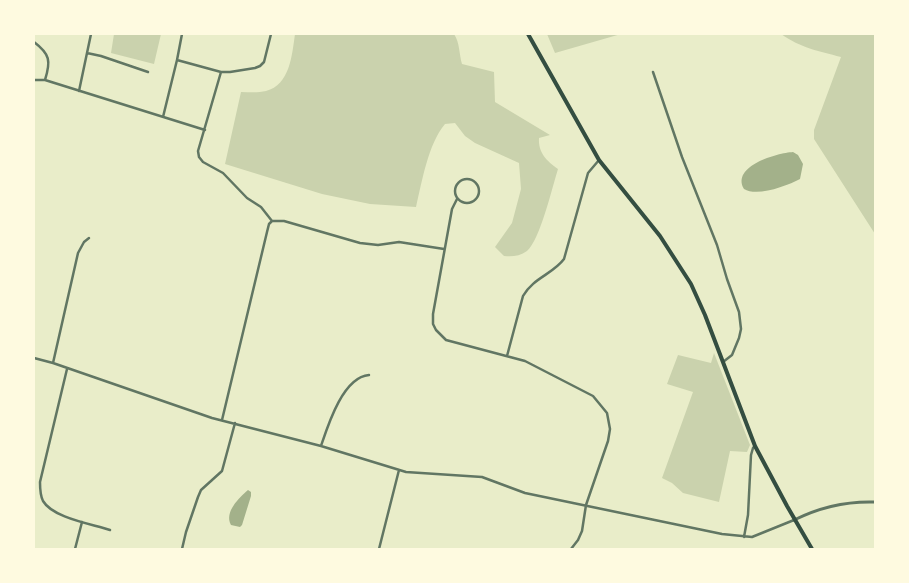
<!DOCTYPE html>
<html>
<head>
<meta charset="utf-8">
<style>
	body { margin:0 }
	#map { position:relative; width:909px; height:583px; overflow:hidden; background:#e9edc9; font-family:"Source Serif 4",serif }
	canvas { display:block }
	.frame { position:absolute; inset:0; border:35px solid #fefae0; pointer-events:none }
</style>
</head>
<body>
<div id="map">
<canvas width="909" height="583"></canvas>
<div class="frame"></div>
</div>
<script>
const ctx = document.querySelector('canvas').getContext('2d');
ctx.lineJoin = 'round';
function fillPath(path, color) { ctx.fillStyle = color; ctx.fill(path, 'evenodd'); }
function stroke(path, color, width, dash) { ctx.strokeStyle = color; ctx.lineWidth = width; ctx.lineCap = dash ? 'butt' : 'round'; ctx.setLineDash(dash || []); ctx.stroke(path); }
const green = new Path2D(`
	M114,34H161L154,64L111,53Z
	M295,34H454C460,43 459,54 462,64L494,72L495,102L550,135L539,138C538,153 547,161 558,169C552,188 540,240 527,251C520,256 512,257 504,256L495,247L512,223L521,189L519,163L475,143L465,136L455,123L445,124C428,144 422,182 416,207L370,204L322,194L225,164L241,92C249,92 258,93 266,91C290,85 292,55 295,34Z
	M547,34H621L555,53Z
	M781,34H875V234L814,139V130L841,57C818,51 801,48 781,34Z
	M714,353L750,445L747,452L730,451L719,502L683,493L672,483L662,478L693,392L667,384L678,355L711,363Z`);
const water = new Path2D(`
	M793,152L798,155L803,164L800,179C787,186 757,197 744,189C731,166 777,153 793,152Z
	M248,490L251,492V496L242,525L240,527L231,525C224,512 239,498 248,490Z`);
const minor = new Path2D(`
	M182,34L177,60L221,72H230L255,68L260,66L264,62L271,34
	M34,42C50,54 51,61 45,80
	M87,53L101,56L148,72
	M221,72L198,151L199,157L203,162L223,173L247,198L261,207L272,221
	M653,72L682,157L717,245L727,279L739,312L741,329L739,338L732,355L723,362
	M34,80H45L205,130
	M79,91L91,34
	M163,117L177,60
	M455 191a12 12 0 1 1 24 0a12 12 0 1 1-24 0Z
	M457,199L452,209L433,314V324L436,330L446,340L525,361L593,396L607,413L610,429L608,441L586,505L582,531L578,540L571,549
	M507,356L523,296C533,278 553,274 564,259L588,173L599,160
	M34,358L53,363L212,418L321,446L406,472L482,477L525,493L722,534L752,537L794,520
	M53,363L78,253L84,242L89,238
	M67,369L40,482C40,488 40,495 43,501C53,518 92,524 110,530
	M222,420L267,232L269,224L272,221H284L360,243L378,245L399,242L444,249
	M321,446C328,425 343,377 369,375
	M744,537L748,515L751,455L753,448L755,446
	M75,549L82,522
	M182,549L186,532L198,497L201,490L222,471L235,423
	M379,549L399,470`);
const tertiary = new Path2D(`
	M794,520C820,507 846,501 875,502`);
const primary = new Path2D(`
	M528,34L599,160L660,236L691,284L705,315L755,446L787,506L812,549`);
fillPath(green, '#cad2ad');
fillPath(water, '#a3b18a');
stroke(minor, '#617663', 2.5);
stroke(tertiary, '#617663', 3);
stroke(primary, '#344e41', 4);
</script>
</body>
</html>
